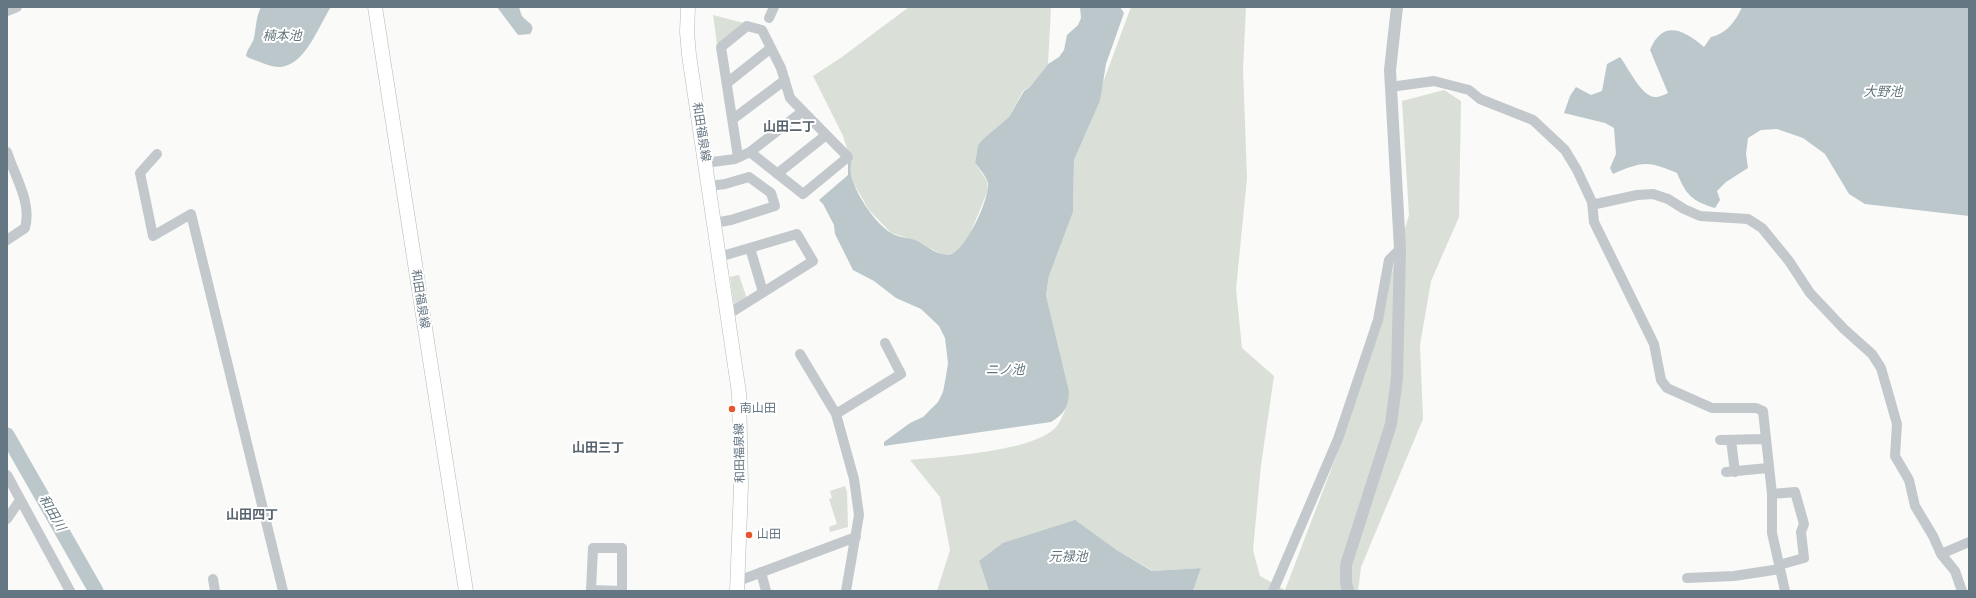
<!DOCTYPE html>
<html>
<head>
<meta charset="utf-8">
<style>
	body { margin:0 }
	#map { position:relative; width:1976px; height:598px; overflow:hidden; background:#fafaf8; font-family:"Open Sans",sans-serif }
	canvas { display:block }
	.frame { position:absolute; inset:0; border:8px solid #657683; pointer-events:none }
</style>
</head>
<body>
<div id="map">
<canvas width="1976" height="598"></canvas>
<div class="frame"></div>
</div>
<script>
const ctx = document.querySelector('canvas').getContext('2d');
ctx.lineJoin = 'round';
function fillPath(path, color) { ctx.fillStyle = color; ctx.fill(path, 'evenodd'); }
function stroke(path, color, width, dash) { ctx.strokeStyle = color; ctx.lineWidth = width; ctx.lineCap = dash ? 'butt' : 'round'; ctx.setLineDash(dash || []); ctx.stroke(path); }
function drawText(font, color, halo, rows, align = 'center') {
  ctx.font = font + ' "Open Sans","Noto Sans JP",sans-serif'; ctx.lineWidth = 4; ctx.setLineDash([]); ctx.textBaseline = 'middle'; ctx.strokeStyle = halo; ctx.fillStyle = color; for (const [text, x, y, turn = 0] of rows) {
    ctx.save(); ctx.translate(x, y); ctx.rotate((+turn || 0) * Math.PI / 180); ctx.textAlign = isNaN(turn) ? turn : align; if (halo) ctx.strokeText(text, 0, 0); ctx.fillText(text, 0, 0); ctx.restore();
  }
}
const green = new Path2D(`
	M909,7H1051L1048,64L1030,87L1023,91L1009,117L983,139L978,145L975,163L987,181L988,190L968,239L956,252L949,254H942L908,238L891,233L869,210L851,179V161L843,136L813,76L842,57Z
	M1131,7H1246L1243,69L1247,178L1236,289L1242,348L1274,376L1261,465L1253,550L1260,576L1285,590L1342,441L1409,215L1402,101L1444,90L1461,101L1459,217L1431,281L1420,345L1423,419L1361,567L1358,591H1193L1201,568L1153,571L1115,549L979,561L989,591H937L950,550L940,497L910,460C947,456 1026,452 1053,430C1062,423 1069,402 1069,391L1046,295L1049,276L1073,212L1074,160L1100,101L1101,88Z
	M713,15L744,23L717,44Z
	M739,275L747,299L734,307L730,277Z
	M845,486L847,492L848,527L830,532L829,527L837,524L829,499L832,498L830,491Z`);
const water = new Path2D(`
	M261,7H331C319,25 306,64 281,67C272,68 258,61 249,58L246,56C247,49 252,45 254,38C256,28 256,17 261,7Z
	M497,7H519C520,10 521,14 522,16C528,23 537,25 530,34L518,35Z
	M1080,7H1120L1124,13L1106,64L1100,101L1074,160L1073,212L1049,276L1046,295L1069,391C1069,407 1064,414 1051,422L884,446V442L910,423L923,417L938,402L943,392L946,376L948,363L945,338L939,326L921,309L896,298L874,281L853,270L835,234L834,225L823,204L819,200L848,175V162L851,161C851,167 850,174 852,179C858,197 875,223 891,233C899,238 909,237 917,241C927,246 939,257 951,254C966,250 990,198 988,183C986,176 979,168 975,163L978,145L983,139L1009,117L1024,91L1030,87L1048,64L1059,57L1064,50L1067,35L1078,25L1081,18Z
	M1742,7H1969V216L1865,204L1849,194L1825,154L1803,138L1777,129L1761,130L1748,138L1746,154L1748,168L1726,182L1717,191L1720,200L1715,208C1692,201 1686,195 1677,173C1647,161 1644,161 1613,174L1610,168L1616,154L1614,128L1605,123L1564,113L1570,96L1576,87L1591,95L1602,91L1607,64L1620,57C1628,67 1642,98 1656,97C1659,97 1664,95 1668,93L1650,50C1663,18 1685,31 1704,47L1711,37C1726,34 1736,21 1742,7Z
	M1075,520L1115,549L1152,571L1201,568L1193,591H989L979,561L1003,543Z`);
const river = new Path2D(`
	M7,435L96,591`);
const minor = new Path2D(`
	M7,11L17,7
	M769,18L774,7
	M727,83L771,48
	M1390,87L1434,81L1469,90L1480,99L1533,120L1565,150L1577,170L1592,202L1594,222L1654,344L1661,380L1667,388L1712,408H1756L1763,411L1772,494V533L1785,591
	M733,119L785,80
	M7,152C15,177 32,202 25,228L7,240
	M157,154L140,173L153,236L191,214L283,591
	M738,157L721,47L747,26L762,30L781,68L790,98L848,157L803,194L750,152
	M705,163L735,159L750,152L803,111
	M777,174L826,135
	M709,186L725,184L749,177L771,193L775,206L731,220L714,223
	M1592,202L1596,204L1637,195L1653,194L1668,199L1684,209L1700,216L1748,219L1762,228L1789,261L1810,293L1844,329L1872,354L1881,368L1897,424L1895,456L1909,480L1915,506L1933,536L1941,554L1955,571L1962,591
	M750,248L763,292
	M719,257L797,234L813,261L727,315
	M800,354L836,414L854,479L859,515L846,591
	M836,414L901,374L885,343
	M1720,440L1765,439
	M1731,440L1735,472
	M1726,472L1768,468
	M7,475L70,591
	M1772,494L1795,492L1804,524L1801,532L1804,558L1779,565
	M7,519L20,500
	M1941,554L1969,542
	M761,572L766,591
	M1687,578L1734,576L1780,569
	M213,579L215,591
	M738,581L856,537
	M622,591L591,590L593,548H622V591
	M1273,591L1338,439L1378,320L1389,260L1400,249`);
const tertiary = new Path2D(`
	M1348,591L1346,583V565L1391,424L1397,378L1400,249L1390,70L1397,7`);
const secondary = new Path2D(`
	M375,7L466,591
	M688,7L687,32L689,55L739,393L741,486L737,591`);
const markers = [
	[732,409,4,"#e4572e"],
	[749,535,4,"#e4572e"]
];
const streetNames = [
	["和田福泉線",701,132,81],
	["和田福泉線",420,299,81],
	["和田福泉線",740,453,-91]
];
const poiNames = [
	["南山田",740,409],
	["山田",757,535]
];
const waterNames = [
	["楠本池",282,36],
	["大野池",1883,92],
	["ニノ池",1005,370],
	["和田川",52,513,60],
	["元禄池",1068,557]
];
const neighbourhoodNames = [
	["山田二丁",789,127],
	["山田三丁",598,448],
	["山田四丁",252,515]
];
fillPath(green, '#dadfd7');
fillPath(water, '#bbc7cb');
stroke(river, '#bbc7cb', 15);
stroke(secondary, '#b3babf', 15);
stroke(minor, '#c3c8cc', 10);
stroke(tertiary, '#c3c8cc', 12);
stroke(secondary, '#fff', 14);
for (const [x, y, r, color] of markers) { const dot = new Path2D(); dot.arc(x, y, r, 0, 2 * Math.PI); ctx.fillStyle = color; ctx.fill(dot); stroke(dot, '#fff', 1.5); }
drawText('12px', '#657683', '#fff', streetNames);
drawText('12px', '#657683', '#fff', poiNames, 'left');
drawText('italic 13px', '#60757c', '#fff', waterNames);
drawText('bold 13px', '#57646e', '#fff', neighbourhoodNames);
</script>
</body>
</html>
